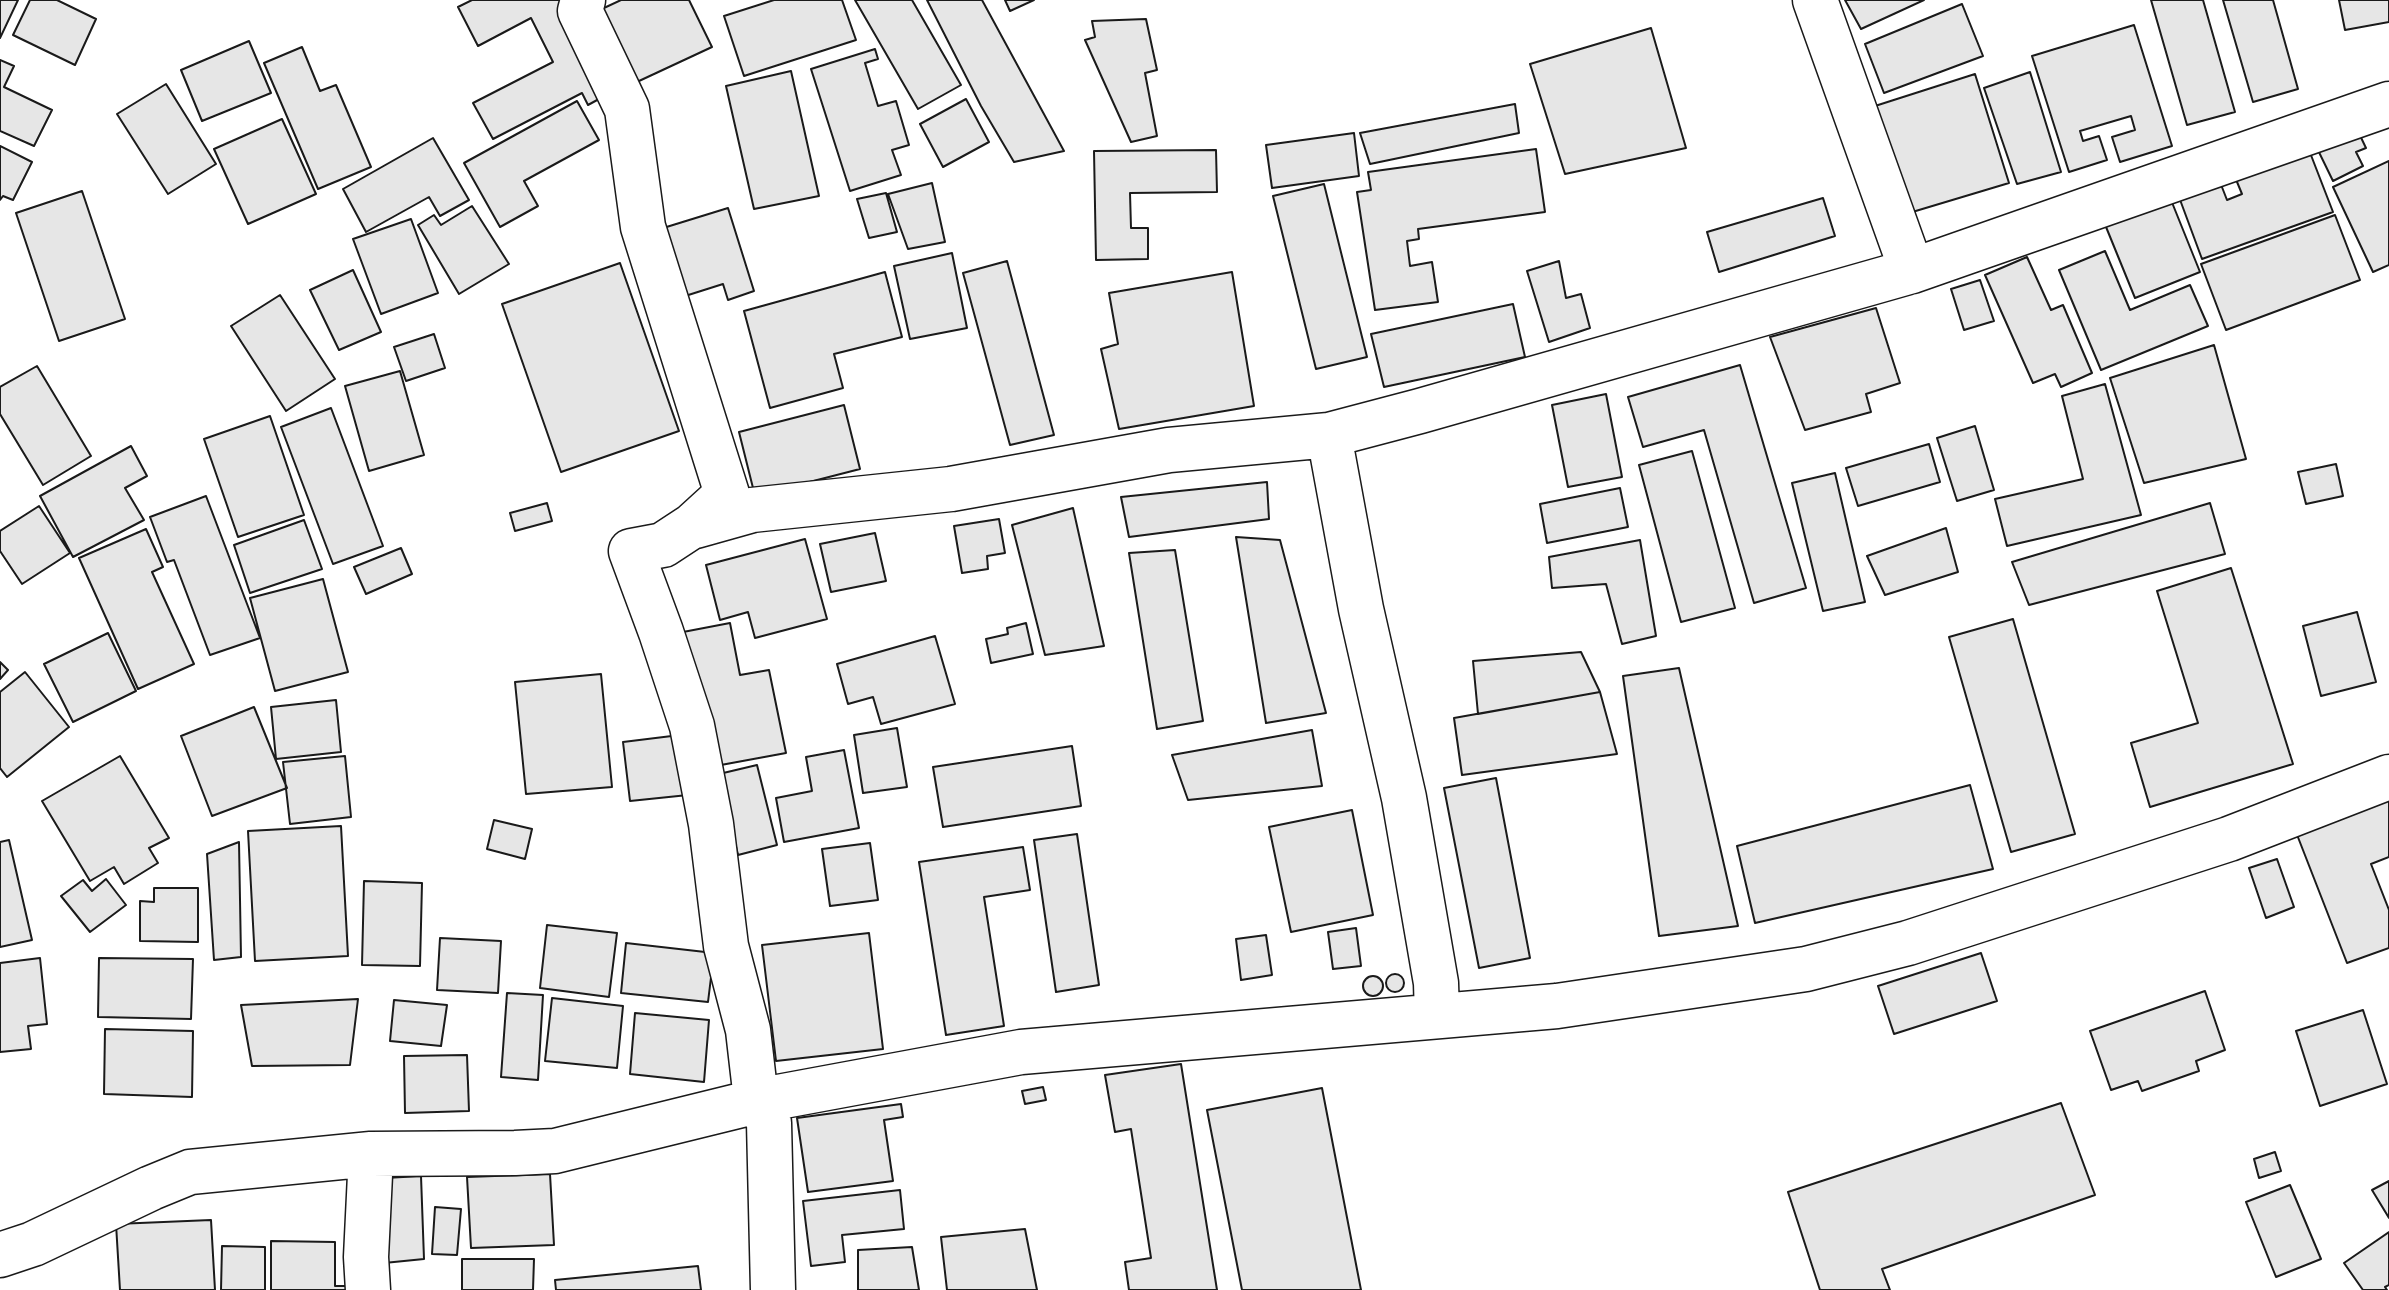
<!DOCTYPE html>
<html>
<head>
<meta charset="utf-8">
<style>
	body { margin:0 }
	canvas { display:block; background:#fff }
</style>
</head>
<body>
<canvas width="2389" height="1290"></canvas>
<script>
const ctx = document.querySelector('canvas').getContext('2d');
ctx.lineJoin = 'round';
function fillPath(path, color) { ctx.fillStyle = color; ctx.fill(path, 'evenodd'); }
function stroke(path, color, width, dash) { ctx.strokeStyle = color; ctx.lineWidth = width; ctx.lineCap = dash ? 'butt' : 'round'; ctx.setLineDash(dash || []); ctx.stroke(path); }
const building = new Path2D(`
	M0,0H18L0,38Z
	M30,0H57L96,19L75,65L13,35Z
	M472,0H562L610,93L588,105L582,93L493,139L473,103L553,62L531,18L478,46L458,7Z
	M621,0H689L712,47L624,88L589,15Z
	M774,0H842L856,40L744,76L724,16Z
	M855,0H912L961,85L918,109Z
	M927,0H982L1064,151L1014,162L981,106Z
	M1005,0H1034L1010,11Z
	M1845,0H1924L1861,29Z
	M2151,0H2203L2235,112L2187,125Z
	M2223,0H2273L2298,89L2253,102Z
	M2339,0H2389V22L2345,30Z
	M1962,4L1983,56L1884,93L1865,44Z
	M1146,19L1157,70L1145,73L1157,136L1131,142L1085,40L1095,37L1092,21Z
	M2134,25L2172,146L2120,162L2112,137L2135,130L2131,116L2080,131L2083,141L2099,136L2107,160L2069,172L2032,56Z
	M1651,28L1686,148L1565,174L1530,64Z
	M249,41L271,93L202,121L181,70Z
	M302,47L320,91L336,85L371,167L318,189L264,63Z
	M875,49L878,59L865,63L878,106L896,101L909,145L892,150L901,175L850,191L811,69Z
	M0,60L14,66L4,87L52,110L34,146L0,131Z
	M791,71L819,196L754,209L726,86Z
	M2030,72L2061,172L2017,184L1984,88Z
	M1975,74L2009,183L1909,213L1875,106Z
	M166,84L216,164L168,194L117,114Z
	M966,99L989,142L943,167L920,124Z
	M577,101L599,140L524,181L538,206L500,227L464,163Z
	M1515,104L1519,133L1370,164L1360,133Z
	M282,119L316,194L248,224L214,149Z
	M2355,125L2366,148L2356,152L2363,166L2333,181L2315,144Z
	M1354,133L1359,176L1272,188L1266,145Z
	M433,138L469,200L440,216L429,197L366,232L343,189Z
	M0,146L32,162L13,200L3,196L0,200Z
	M1536,149L1545,212L1418,229L1419,239L1407,241L1410,266L1432,262L1438,302L1375,310L1357,192L1371,190L1368,172Z
	M1216,150L1217,192L1130,193L1131,228H1148V259L1096,260L1094,151Z
	M2309,150L2333,212L2202,259L2179,197L2220,182L2227,200L2242,194L2235,177Z
	M2389,161V265L2373,272L2333,187Z
	M932,183L945,242L908,249L888,194Z
	M1324,184L1367,357L1316,369L1273,196Z
	M82,191L125,319L59,341L16,213Z
	M886,193L897,232L869,238L857,199Z
	M2169,195L2200,272L2135,298L2104,222Z
	M1823,198L1835,236L1719,272L1707,232Z
	M472,206L509,264L459,294L418,225L434,215L441,225Z
	M728,208L754,291L728,300L723,284L682,297L660,229Z
	M2335,215L2360,280L2226,330L2201,264Z
	M411,219L438,293L381,314L353,239Z
	M2105,251L2130,310L2190,285L2208,326L2101,370L2059,270Z
	M952,253L967,328L910,339L894,266Z
	M2027,257L2051,310L2063,305L2092,373L2061,387L2055,374L2033,383L1985,275Z
	M1007,261L1054,435L1010,445L963,273Z
	M1559,261L1566,298L1581,294L1590,328L1549,342L1527,271Z
	M620,263L679,431L561,472L502,304Z
	M353,270L381,332L339,350L310,290Z
	M885,272L902,337L834,354L843,388L770,408L744,311Z
	M1232,272L1254,406L1119,429L1101,349L1118,344L1109,293Z
	M1980,280L1994,321L1964,330L1951,289Z
	M280,295L335,379L286,411L231,326Z
	M1513,304L1525,357L1384,387L1371,334Z
	M1876,308L1900,383L1866,394L1871,412L1805,430L1770,337Z
	M434,334L445,368L406,381L394,347Z
	M2214,345L2246,459L2144,483L2110,378Z
	M1740,365L1806,588L1754,603L1704,430L1643,447L1628,397Z
	M37,366L91,456L43,485L0,414V387Z
	M400,371L424,455L369,471L345,386Z
	M2105,384L2141,515L2007,546L1995,499L2083,479L2062,396Z
	M1606,394L1622,477L1568,487L1552,405Z
	M844,405L860,469L755,496L739,432Z
	M331,408L383,546L333,564L281,427Z
	M270,416L304,515L238,537L204,439Z
	M1975,426L1994,490L1957,501L1937,438Z
	M1929,444L1940,482L1858,506L1846,468Z
	M131,446L147,476L125,488L144,520L73,557L40,496Z
	M1692,451L1735,608L1681,622L1639,465Z
	M2336,464L2343,496L2306,504L2298,472Z
	M1835,473L1865,602L1823,611L1792,483Z
	M1267,482L1269,519L1129,537L1121,497Z
	M1620,488L1628,527L1547,543L1540,504Z
	M206,496L260,638L210,655L174,560L167,562L150,517Z
	M547,503L552,521L515,531L510,513Z
	M2210,503L2225,554L2029,605L2012,562Z
	M39,506L70,553L22,584L0,551V531Z
	M1073,508L1104,646L1045,655L1012,525Z
	M999,519L1005,553L987,556L988,569L962,573L954,526Z
	M304,520L322,569L250,593L234,545Z
	M1946,528L1958,572L1885,595L1867,556Z
	M146,529L163,567L152,572L194,664L138,689L79,558Z
	M875,533L886,581L831,592L820,544Z
	M1236,537L1280,540L1326,713L1266,723Z
	M805,539L827,619L755,638L748,612L720,620L706,565Z
	M1640,540L1656,636L1622,644L1606,584L1552,588L1549,557Z
	M401,548L412,574L366,594L354,567Z
	M1175,550L1203,721L1157,729L1129,553Z
	M2231,568L2293,764L2150,807L2131,743L2198,723L2157,591Z
	M323,579L348,672L275,691L250,598Z
	M2357,612L2376,682L2321,696L2303,626Z
	M2013,619L2075,834L2011,852L1949,637Z
	M730,623L740,675L769,670L786,753L710,767L683,632Z
	M1026,623L1033,654L991,663L986,639L1008,634L1007,628Z
	M108,633L136,691L73,722L44,664Z
	M935,636L955,704L881,724L873,697L848,704L837,664Z
	M1581,652L1600,692L1478,714L1473,661Z
	M0,662L8,670L0,679Z
	M1679,668L1738,926L1659,936L1623,676Z
	M25,672L69,727L7,777L0,768V692Z
	M601,674L612,787L526,794L515,682Z
	M1600,692L1617,754L1462,775L1454,718Z
	M336,700L341,752L276,759L271,707Z
	M254,707L287,788L212,816L181,736Z
	M897,728L907,787L863,793L854,735Z
	M1312,730L1322,786L1188,800L1172,755Z
	M680,735L688,795L630,801L623,742Z
	M1072,746L1081,806L943,827L933,767Z
	M844,750L859,828L784,842L776,798L812,791L806,757Z
	M120,756L169,838L149,848L158,863L124,884L114,867L90,881L42,801Z
	M345,756L351,817L290,824L283,762Z
	M757,765L777,845L738,855L719,774Z
	M1496,778L1530,958L1479,968L1444,788Z
	M1970,785L1993,869L1755,923L1737,846Z
	M2389,790V857L2371,864L2389,910V948L2347,963L2294,827Z
	M1352,810L1373,915L1291,932L1269,827Z
	M494,820L532,829L525,859L487,849Z
	M341,826L348,956L255,961L248,831Z
	M1077,834L1099,985L1056,992L1034,840Z
	M9,840L32,940L0,947V842Z
	M239,842L241,957L214,960L207,854Z
	M870,843L878,900L830,906L822,849Z
	M1023,847L1030,890L984,897L1004,1026L946,1035L919,862Z
	M2277,859L2294,907L2266,918L2249,868Z
	M106,879L126,905L90,932L61,896L83,880L92,891Z
	M364,881L422,883L420,966L362,965Z
	M154,888H198V942L140,941V901L154,902Z
	M547,925L617,933L609,997L540,988Z
	M1356,928L1361,966L1333,969L1328,932Z
	M869,933L883,1049L776,1061L762,945Z
	M1266,935L1272,975L1241,980L1236,939Z
	M440,938L501,941L498,993L437,990Z
	M626,943L714,953L708,1002L621,993Z
	M1981,953L1997,1001L1894,1034L1878,986Z
	M40,958L47,1024L28,1026L31,1049L0,1052V963Z
	M99,958L193,959L191,1019L98,1017Z
	M1386 983a9 9 0 1 1 18 0a9 9 0 1 1-18 0Z
	M1363 986a10 10 0 1 1 20 0a10 10 0 1 1-20 0Z
	M2205,991L2225,1050L2196,1061L2199,1071L2142,1091L2138,1081L2111,1090L2090,1031Z
	M507,993L543,995L538,1080L501,1077Z
	M552,998L623,1006L617,1068L545,1061Z
	M358,999L350,1065L252,1066L241,1005Z
	M394,1000L447,1005L441,1046L390,1041Z
	M2363,1010L2387,1084L2320,1106L2296,1031Z
	M635,1013L709,1020L704,1082L630,1074Z
	M105,1029L193,1031L192,1097L104,1094Z
	M467,1055L469,1111L405,1113L404,1056Z
	M1181,1064L1217,1290H1129L1125,1262L1151,1258L1131,1129L1115,1132L1105,1075Z
	M1043,1087L1046,1100L1025,1104L1022,1091Z
	M1322,1088L1361,1290H1242L1207,1110Z
	M2061,1103L2095,1195L1882,1269L1890,1290H1820L1788,1192Z
	M901,1104L903,1117L884,1120L893,1181L808,1192L797,1118Z
	M2275,1152L2281,1171L2259,1178L2254,1159Z
	M550,1174L554,1245L471,1248L467,1177Z
	M421,1176L424,1259L384,1263L385,1178Z
	M2389,1181V1218L2372,1190Z
	M2290,1185L2321,1259L2276,1277L2246,1202Z
	M900,1190L904,1229L842,1235L845,1262L811,1266L803,1201Z
	M435,1207L461,1209L457,1255L432,1254Z
	M211,1220L215,1290H120L116,1224Z
	M1025,1229L1037,1290H947L941,1237Z
	M2389,1232V1285L2385,1287L2387,1290H2363L2344,1263Z
	M271,1241L335,1242V1286H356V1290H271Z
	M222,1246L265,1247V1290H221Z
	M912,1247L919,1290H858V1250Z
	M462,1259H534L533,1290H462Z
	M698,1266L701,1290H556L555,1280Z`);
const minor = new Path2D(`
	M583,0L580,11L627,109L643,227L727,494L692,526L663,545L631,551L661,632L692,726L711,824L726,946L748,1030L754,1082L769,1123L773,1290
	M1815,0L1912,271
	M1329,435L1420,411L1912,271L2389,104
	M695,526L752,510L951,489L1169,450L1329,435L1361,609L1404,798L1436,983L1437,1016
	M0,1255L33,1244L151,1188L190,1172L371,1154L515,1153L555,1151L762,1100L1021,1052L1557,1006L1806,969L1908,943L2229,839L2389,777
	M368,1290L366,1257L371,1154`);
fillPath(building, '#e6e6e6');
stroke(building, '#1a1a1a', 2);
stroke(minor, '#1a1a1a', 47);
stroke(minor, '#fff', 44);
</script>
</body>
</html>
